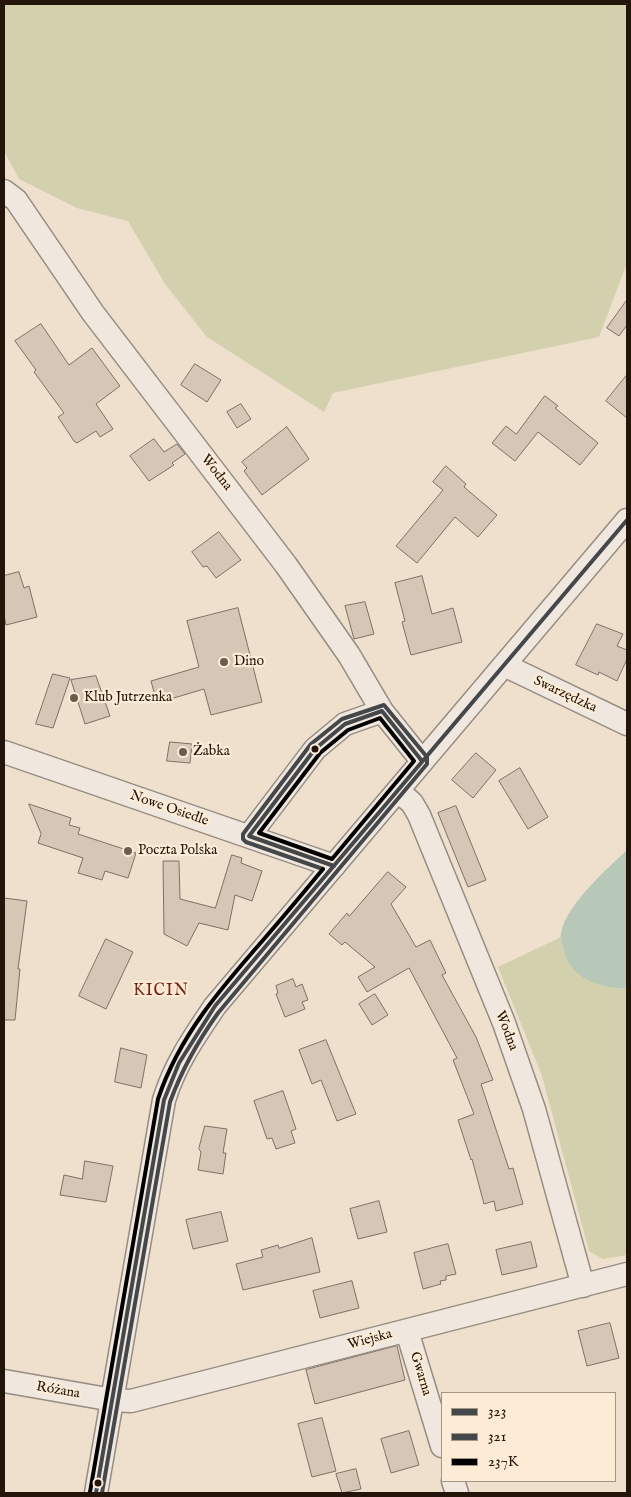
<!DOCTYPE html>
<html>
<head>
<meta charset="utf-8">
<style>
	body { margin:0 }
	#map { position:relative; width:631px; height:1497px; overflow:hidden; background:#eee0cd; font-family:"IM FELL English",serif }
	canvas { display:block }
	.frame { position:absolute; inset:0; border:5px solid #23150a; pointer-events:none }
	.legend { position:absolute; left:441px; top:1392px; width:175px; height:90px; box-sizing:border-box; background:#fcecd6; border:1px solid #a59684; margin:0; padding:6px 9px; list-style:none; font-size:15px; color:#23150a }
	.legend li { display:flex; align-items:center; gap:10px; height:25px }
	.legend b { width:25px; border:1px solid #a59684 }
</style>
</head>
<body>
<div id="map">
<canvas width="631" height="1497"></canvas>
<div class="frame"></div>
<ul class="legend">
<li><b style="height:6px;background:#45484a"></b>323</li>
<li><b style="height:6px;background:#45484a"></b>321</li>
<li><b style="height:6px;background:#000"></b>237K</li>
</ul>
</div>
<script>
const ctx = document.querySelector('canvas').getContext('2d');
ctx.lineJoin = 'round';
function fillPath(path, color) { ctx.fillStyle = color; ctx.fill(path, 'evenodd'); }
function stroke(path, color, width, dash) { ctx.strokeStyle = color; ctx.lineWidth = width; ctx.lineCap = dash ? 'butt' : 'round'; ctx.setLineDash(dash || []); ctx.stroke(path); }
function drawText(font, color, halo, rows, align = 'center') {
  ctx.font = font + ' "IM FELL English",serif'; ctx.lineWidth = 4.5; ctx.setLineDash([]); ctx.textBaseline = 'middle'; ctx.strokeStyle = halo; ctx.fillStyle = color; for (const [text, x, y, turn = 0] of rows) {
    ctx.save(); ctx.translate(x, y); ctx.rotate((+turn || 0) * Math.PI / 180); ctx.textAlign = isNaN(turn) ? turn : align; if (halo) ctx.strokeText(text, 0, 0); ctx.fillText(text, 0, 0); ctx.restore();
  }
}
const green = new Path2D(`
	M4,4H627V263L599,337L333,393L324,412L207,337L165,284L128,221L77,208L19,179L4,151Z
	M561,937L564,952L618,988L627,989V1255L603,1259L589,1251L542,1076L498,967Z`);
const water = new Path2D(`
	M627,850V989C603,987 576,982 566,957C564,951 562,944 561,938C560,910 608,868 627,850Z`);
const building = new Path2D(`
	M627,300V325L619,336L607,328Z
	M41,324L69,365L92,348L120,386L96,404L113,429L100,437L96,431L77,443L74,441L58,417L64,413L34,372L36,370L15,341Z
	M195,364L221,380L207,402L181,385Z
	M627,375V418L606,401Z
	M545,396L558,406L555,408L598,443L580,465L538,432L515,461L492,443L506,426L516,434Z
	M241,404L251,419L237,428L227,412Z
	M287,427L309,459L262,495L244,471L247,468L242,462Z
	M154,439L164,452L177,444L185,454L172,463L174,465L149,481L130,456Z
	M446,466L466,484L464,487L497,515L478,537L455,517L417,563L396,546L443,490L433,482Z
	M219,532L241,560L216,578L207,566L203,567L192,552Z
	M19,572L24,588L29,586L37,617L6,625L4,616V576Z
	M422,576L432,614L453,608L462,642L411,655L402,622L405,621L395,583Z
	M365,602L374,634L354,639L345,606Z
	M238,608L262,702L211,715L204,689L157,703L151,681L199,667L187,621Z
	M597,624L623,634L617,646L627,650V659L617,681L599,672L598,675L576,665Z
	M53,674L70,678L53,728L36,724Z
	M96,676L110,716L85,724L71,680Z
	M170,742L192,744L190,763L167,761Z
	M476,753L496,770L473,798L452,780Z
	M520,768L548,817L528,829L499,781Z
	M29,804L71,818L69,825L80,828L78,834L136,853L128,878L105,871L102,880L78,873L83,858L38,843L41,834Z
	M456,806L486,880L468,887L438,813Z
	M232,855L242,858L241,863L262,871L252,901L235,895L228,930L199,923L187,946L164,934L163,861H179L180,899L215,908Z
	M388,872L406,887L391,904L416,947L430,940L446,973L442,975L476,1037L493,1080L481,1084L509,1169L513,1168L523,1204L496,1211L494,1201L484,1204L472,1159L471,1160L458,1120L474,1114L453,1060L457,1058L409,968L367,992L358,977L375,967L345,942L342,945L329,934L347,913L349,916Z
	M4,898L27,901L18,969H20L15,1020H4Z
	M106,939L133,952L106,1009L79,996Z
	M293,979L296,987L302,984L308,1000L302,1002L305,1009L285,1017L276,994L278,993L276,986Z
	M375,994L388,1015L372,1025L359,1004Z
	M326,1040L356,1114L337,1121L321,1080L312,1084L299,1050Z
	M121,1048L147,1055L141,1088L115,1082Z
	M283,1091L296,1129L291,1131L295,1143L276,1149L272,1138L267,1139L254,1101Z
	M205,1126L227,1129L223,1153H226L223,1174L198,1170L201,1152L199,1149Z
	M85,1161L113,1166L106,1202L60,1195L64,1175L82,1179Z
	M379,1201L387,1232L358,1239L350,1209Z
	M221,1212L228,1241L193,1249L186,1220Z
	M312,1238L320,1272L243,1290L236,1264L263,1257L261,1250L278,1245L279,1248Z
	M531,1242L537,1267L502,1275L496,1250Z
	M448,1244L456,1274L446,1276V1280L440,1281L441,1284L423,1289L414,1253Z
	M352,1281L359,1308L320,1318L313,1291Z
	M610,1323L619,1358L587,1366L578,1331Z
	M397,1346L405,1380L315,1404L306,1370Z
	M322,1418L336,1471L312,1477L298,1424Z
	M409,1431L419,1465L391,1473L381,1439Z
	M356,1469L361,1489L342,1493L336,1474Z`);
const minor = new Path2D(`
	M4,191L16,200L93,313L286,565L349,655L382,711L422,761
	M504,665L627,724
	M4,752L334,866
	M398,791L412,803L419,815L504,1023L534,1109L583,1286
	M249,836L315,749L345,724L382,711
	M407,1331L442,1446
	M4,1381L113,1400L131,1401L627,1274
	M453,1481L457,1493
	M96,1493L164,1100C175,1064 194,1037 215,1006L627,520`);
const bus1 = new Path2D(`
	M334,866L249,836L315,749L345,724L382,711L422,761
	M96,1493L164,1100L179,1063L215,1006L627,520`);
const bus2 = new Path2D(`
	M102,1493L170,1102C182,1069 198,1041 218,1013L427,764V757L384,705L342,719L311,744L243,834V839L246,842L323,869`);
const bus3 = new Path2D(`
	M380,718L414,761L332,859L259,833L320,753L348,730Z
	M90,1492L158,1099C179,1036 221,988 264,939C284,916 304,892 323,869`);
const markers = [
	[224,662,5,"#6a5c4e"],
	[74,698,5,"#6a5c4e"],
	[315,749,4.5,"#23150a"],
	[183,752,5,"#6a5c4e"],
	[128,851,5,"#6a5c4e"],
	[98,1483,4.5,"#23150a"]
];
const streetNames = [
	["Wodna",216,473,52],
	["Swarzędzka",565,695,25],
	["Nowe Osiedle",169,809,19],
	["Wodna",506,1031,69],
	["Wiejska",370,1340,-15],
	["Gwarna",420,1374,73],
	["Różana",58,1391,10]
];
const poiNames = [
	["Dino",234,662],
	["Klub Jutrzenka",84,698],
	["Żabka",193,752],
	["Poczta Polska",138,851]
];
const quarterNames = [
	["KICIN",161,992]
];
fillPath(green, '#d3d0ad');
fillPath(water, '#b7c8b9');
fillPath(building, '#d6c6b6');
stroke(building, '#7a7166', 1);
stroke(minor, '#968c81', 25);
stroke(minor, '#f0e8df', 22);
stroke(bus1, '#45484a', 4);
stroke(bus2, '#45484a', 4);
stroke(bus3, '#000', 4);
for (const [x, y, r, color] of markers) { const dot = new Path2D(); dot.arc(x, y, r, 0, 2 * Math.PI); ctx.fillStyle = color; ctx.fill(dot); stroke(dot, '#fcecd6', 2); }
drawText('14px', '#23150a', '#fcecd6', streetNames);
drawText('14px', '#23150a', '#fcecd6', poiNames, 'left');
ctx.letterSpacing = '1px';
drawText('16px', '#7a1f14', '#fcecd6', quarterNames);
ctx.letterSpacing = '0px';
</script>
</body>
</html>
